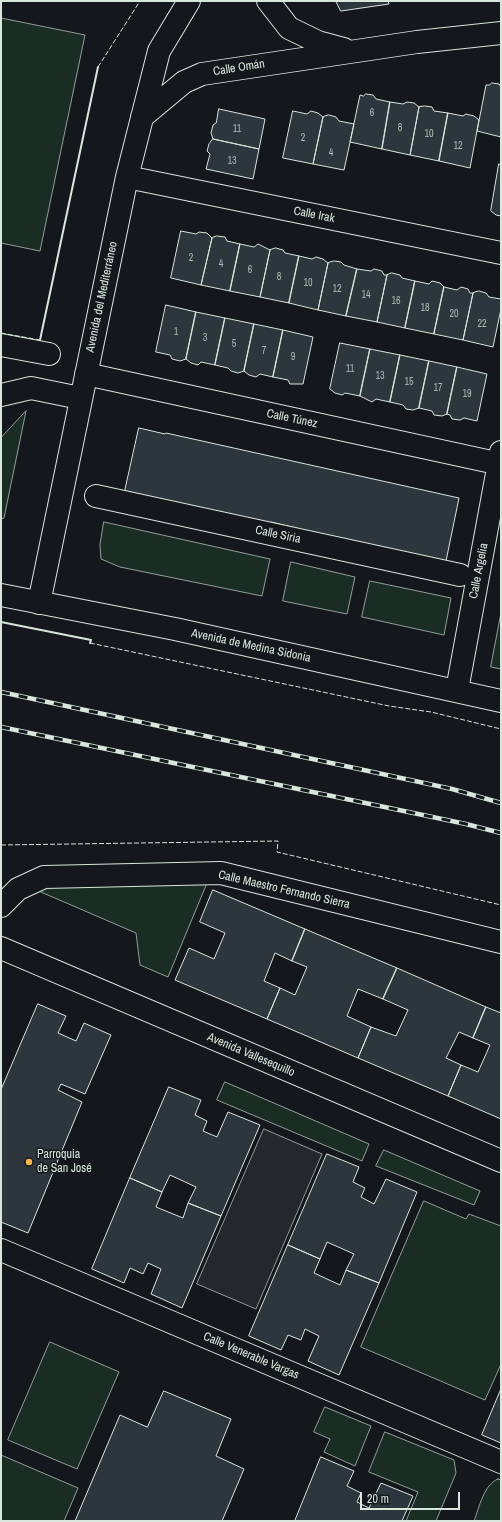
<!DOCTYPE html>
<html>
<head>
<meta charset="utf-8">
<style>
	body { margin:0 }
	#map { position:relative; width:502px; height:1522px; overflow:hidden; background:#14181c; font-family:"Archivo Narrow",sans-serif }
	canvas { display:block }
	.frame { position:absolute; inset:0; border:2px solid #d8e6dc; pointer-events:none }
	.scale { position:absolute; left:360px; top:1492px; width:100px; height:18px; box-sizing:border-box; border:2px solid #d8e6dc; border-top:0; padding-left:5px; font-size:12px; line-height:14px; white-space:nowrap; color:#d8e6dc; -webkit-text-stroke:3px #14181c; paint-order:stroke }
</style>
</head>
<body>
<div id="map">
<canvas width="502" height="1522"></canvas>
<div class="frame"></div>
<div class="scale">20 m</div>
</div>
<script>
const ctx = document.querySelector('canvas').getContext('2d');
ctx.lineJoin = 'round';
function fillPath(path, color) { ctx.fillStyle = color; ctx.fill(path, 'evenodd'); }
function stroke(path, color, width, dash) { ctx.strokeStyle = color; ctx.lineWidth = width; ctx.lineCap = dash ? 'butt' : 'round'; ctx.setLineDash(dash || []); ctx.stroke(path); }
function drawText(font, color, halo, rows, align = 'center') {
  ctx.font = font + ' "Archivo Narrow",sans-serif'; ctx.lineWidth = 3; ctx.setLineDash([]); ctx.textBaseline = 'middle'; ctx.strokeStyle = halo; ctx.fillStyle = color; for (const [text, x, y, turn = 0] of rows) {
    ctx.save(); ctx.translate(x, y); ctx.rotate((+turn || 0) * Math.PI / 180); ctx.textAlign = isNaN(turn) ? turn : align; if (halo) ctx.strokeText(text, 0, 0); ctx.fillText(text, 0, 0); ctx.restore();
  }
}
const green = new Path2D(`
	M1,18L85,35L40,251L1,243Z
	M26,411L4,518L1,519V438Z
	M104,522L270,559L262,596L120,567L101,559L100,545Z
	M291,562L355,577L347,614L283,601Z
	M370,581L451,598L444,635L362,617Z
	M501,613V669L491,667Z
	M51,883H207L168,977L140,965L136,933L34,889Z
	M225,1082L369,1144L362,1161L217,1100Z
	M384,1150L480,1191L474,1205L376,1166Z
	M424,1201L466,1219L469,1214L501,1226V1364L485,1400L361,1347Z
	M50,1342L119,1372L77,1469L8,1440Z
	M325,1407L371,1426L355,1466L324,1452L330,1439L314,1432Z
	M385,1432L454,1460L456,1473L436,1521H406L418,1492L369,1472Z
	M1,1455L78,1488L64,1521H1Z
	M498,1479L501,1480V1521H474C479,1508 484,1484 498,1479Z`);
const parking = new Path2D(`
	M264,1129L322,1154L256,1309L197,1284Z`);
const building = new Path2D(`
	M336,1H388L389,4L341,11Z
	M492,83L499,84L501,87V137L477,131L486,85H489Z
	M366,94L373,95L376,99L390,102L382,149L350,142L360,95L363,96Z
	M390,102L403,104L407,102L414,103L419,107L410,155L382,149Z
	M425,106L432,107L434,111L448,113L439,161L410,155L419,107Z
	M219,109L265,119L259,149L213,139L211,133L213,125L216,123Z
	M293,111L307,114L311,111L318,113L323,117L313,164L283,158Z
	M448,113L463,116L466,114L474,116L479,120L470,168L439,161Z
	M329,115L336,117L339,121L354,124L344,170L313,164L323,117Z
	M213,139L259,149L253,179L206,169L210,154L207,151L209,144Z
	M499,164L501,165V216L496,215L491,211Z
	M181,231L196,234L199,232L207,233L212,238L201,285L171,278Z
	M217,236L225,237L227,241L240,244L230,291L201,285L212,238Z
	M240,244L254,247L258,244L270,250L260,297L230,291Z
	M276,248L283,250L285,253L299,256L289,303L260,297L270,250Z
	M299,256L312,259L316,257L323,259L328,263L318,310L289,303Z
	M334,261L341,262L344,265L357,269L346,316L318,310L328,263Z
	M357,269L371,271L374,269L382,271L384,275H387L377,322L346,316Z
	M392,273L400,275L402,278L415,281L405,328L377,322L387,275Z
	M415,281L429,284L432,281L440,283L444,287L434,334L405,328Z
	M444,287L457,290L461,287L468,289L470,293H473L463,340L434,334Z
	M479,291L486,293L489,297L501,299V309L493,347L463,340L473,293Z
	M166,305L196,312L186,359L180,361L172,359L170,355L156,352Z
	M196,312L225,318L215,365L201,362L198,365L191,363L186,359Z
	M225,318L254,324L244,371L238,373L231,371L228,368L215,365Z
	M254,324L283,330L273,377L260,374L256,377L249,375L244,371Z
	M283,330L313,337L303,384H290L288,380L273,377Z
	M340,343L370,349L360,396L345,393L342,395L335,393L330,389Z
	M370,349L400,355L390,402L376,399L372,402L360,396Z
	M400,355L429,361L419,408L413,410L406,409L403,405L390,402Z
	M429,361L457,367L447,414L442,416L434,415L432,411L419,408Z
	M457,367L487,374L477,421L464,418L460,420L452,419L450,415L447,414Z
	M139,428L165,434L166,433L459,498L446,561L300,530V529L271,522V524L151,499L152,497L125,491Z
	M213,890L305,929L292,961L275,953L264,981L280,988L267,1019L175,980L189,948L214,959L225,933L200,922Z
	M305,929L397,968L383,999L358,989L347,1016L371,1027L358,1058L267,1019L280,988L295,995L307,967L292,961Z
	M397,968L486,1007L473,1038L459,1032L446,1058L461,1065L448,1096L358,1058L371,1027L396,1036L408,1010L383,999Z
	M38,1004L66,1016L58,1033L76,1041L84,1023L111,1035L85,1094L61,1084L58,1090L82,1102L28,1233L1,1222V1090Z
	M486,1007L501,1013V1119L448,1096L461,1065L478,1072L490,1045L473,1038Z
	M169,1087L201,1100L195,1115L207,1121L203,1131L217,1137L228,1112L260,1125L221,1216L188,1203L196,1187L170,1175L162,1192L130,1178Z
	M327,1154L359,1167L353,1182L365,1188L361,1197L374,1204L386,1179L417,1192L379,1283L346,1270L354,1254L327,1242L320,1259L288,1245Z
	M130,1178L162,1192L156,1207L183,1218L188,1203L221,1216L182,1308L151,1294L161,1269L148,1263L143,1274L130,1268L124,1283L92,1269Z
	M288,1245L320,1259L314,1273L340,1285L346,1270L379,1283L339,1375L308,1361L319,1336L305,1329L301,1340L288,1335L281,1350L249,1336Z
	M501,1389V1443L482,1435Z
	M164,1391L231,1419L216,1456L244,1469L222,1521H75L120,1415L147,1427Z
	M321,1457L354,1471L347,1486L361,1493L357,1502L369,1508L381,1483L413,1496L402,1521H295Z`);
const minor = new Path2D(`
	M268,1L289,28L318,42L344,49
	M142,117L184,82L202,74L417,42L501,33
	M127,177L501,253
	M1,345L49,354
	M86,374L501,464
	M1,395L31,388L80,398
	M96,496L460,575
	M39,603L127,177L159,51L189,1
	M457,690L501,452
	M1,906L18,889L44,877L221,873L501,942
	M1,948L501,1161
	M1,1250L501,1462`);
const major = new Path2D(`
	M1,595L175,629L501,701`);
const rail = new Path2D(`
	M1,692L452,789L501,803
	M1,727L466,824L501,833`);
const fence = new Path2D(`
	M98,67L140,1
	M1,333L40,340
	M90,643L389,706L431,712L501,729
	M1,845L278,841L277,852L501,905`);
const wall = new Path2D(`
	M40,340L98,67
	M1,622L91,640L90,643`);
const markers = [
	[29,1162,4,"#ffb74d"]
];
const numberNames = [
	["6",372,113],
	["8",400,128],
	["11",237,129],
	["10",429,134],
	["2",303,138],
	["12",458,146],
	["4",331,153],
	["13",232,161],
	["2",191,258],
	["4",221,264],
	["6",250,270],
	["8",279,277],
	["10",308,283],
	["12",337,289],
	["14",366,295],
	["16",396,301],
	["18",425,308],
	["20",454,314],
	["22",482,324],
	["1",176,332],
	["3",205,338],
	["5",234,344],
	["7",264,351],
	["9",293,357],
	["11",350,369],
	["13",380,376],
	["15",409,382],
	["17",438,388],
	["19",467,394]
];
const streetNames = [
	["Calle Omán",239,68,-9],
	["Calle Irak",314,215,11],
	["Avenida del Mediterráneo",102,297,-78],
	["Calle Túnez",292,419,12],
	["Calle Siria",278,535,12],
	["Calle Argelia",479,571,-79],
	["Avenida de Medina Sidonia",251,646,12],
	["Calle Maestro Fernando Sierra",284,890,13],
	["Avenida Vallesequillo",251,1055,23],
	["Calle Venerable Vargas",251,1356,23]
];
const poiNames = [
	["Parroquia",37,1155],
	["de San José",37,1169]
];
fillPath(green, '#1a2d24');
stroke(green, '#939e99', 1);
fillPath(parking, '#24282b');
stroke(parking, '#939e99', 1);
fillPath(building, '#2c363c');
stroke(building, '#d8e6dc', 1);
stroke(minor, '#d8e6dc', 24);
stroke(major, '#d8e6dc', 24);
stroke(minor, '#14181c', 22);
stroke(major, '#14181c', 22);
stroke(rail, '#d8e6dc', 4.5);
stroke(rail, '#14181c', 3, [9]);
stroke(fence, '#d8e6dc', 1, [5, 2]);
stroke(wall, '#d8e6dc', 2);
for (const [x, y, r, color] of markers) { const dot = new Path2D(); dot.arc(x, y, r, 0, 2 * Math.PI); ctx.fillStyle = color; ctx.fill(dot); stroke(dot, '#14181c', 1.5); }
drawText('10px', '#adbab4', null, numberNames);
drawText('12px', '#d8e6dc', '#14181c', streetNames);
drawText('12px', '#d8e6dc', '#14181c', poiNames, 'left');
</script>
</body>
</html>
